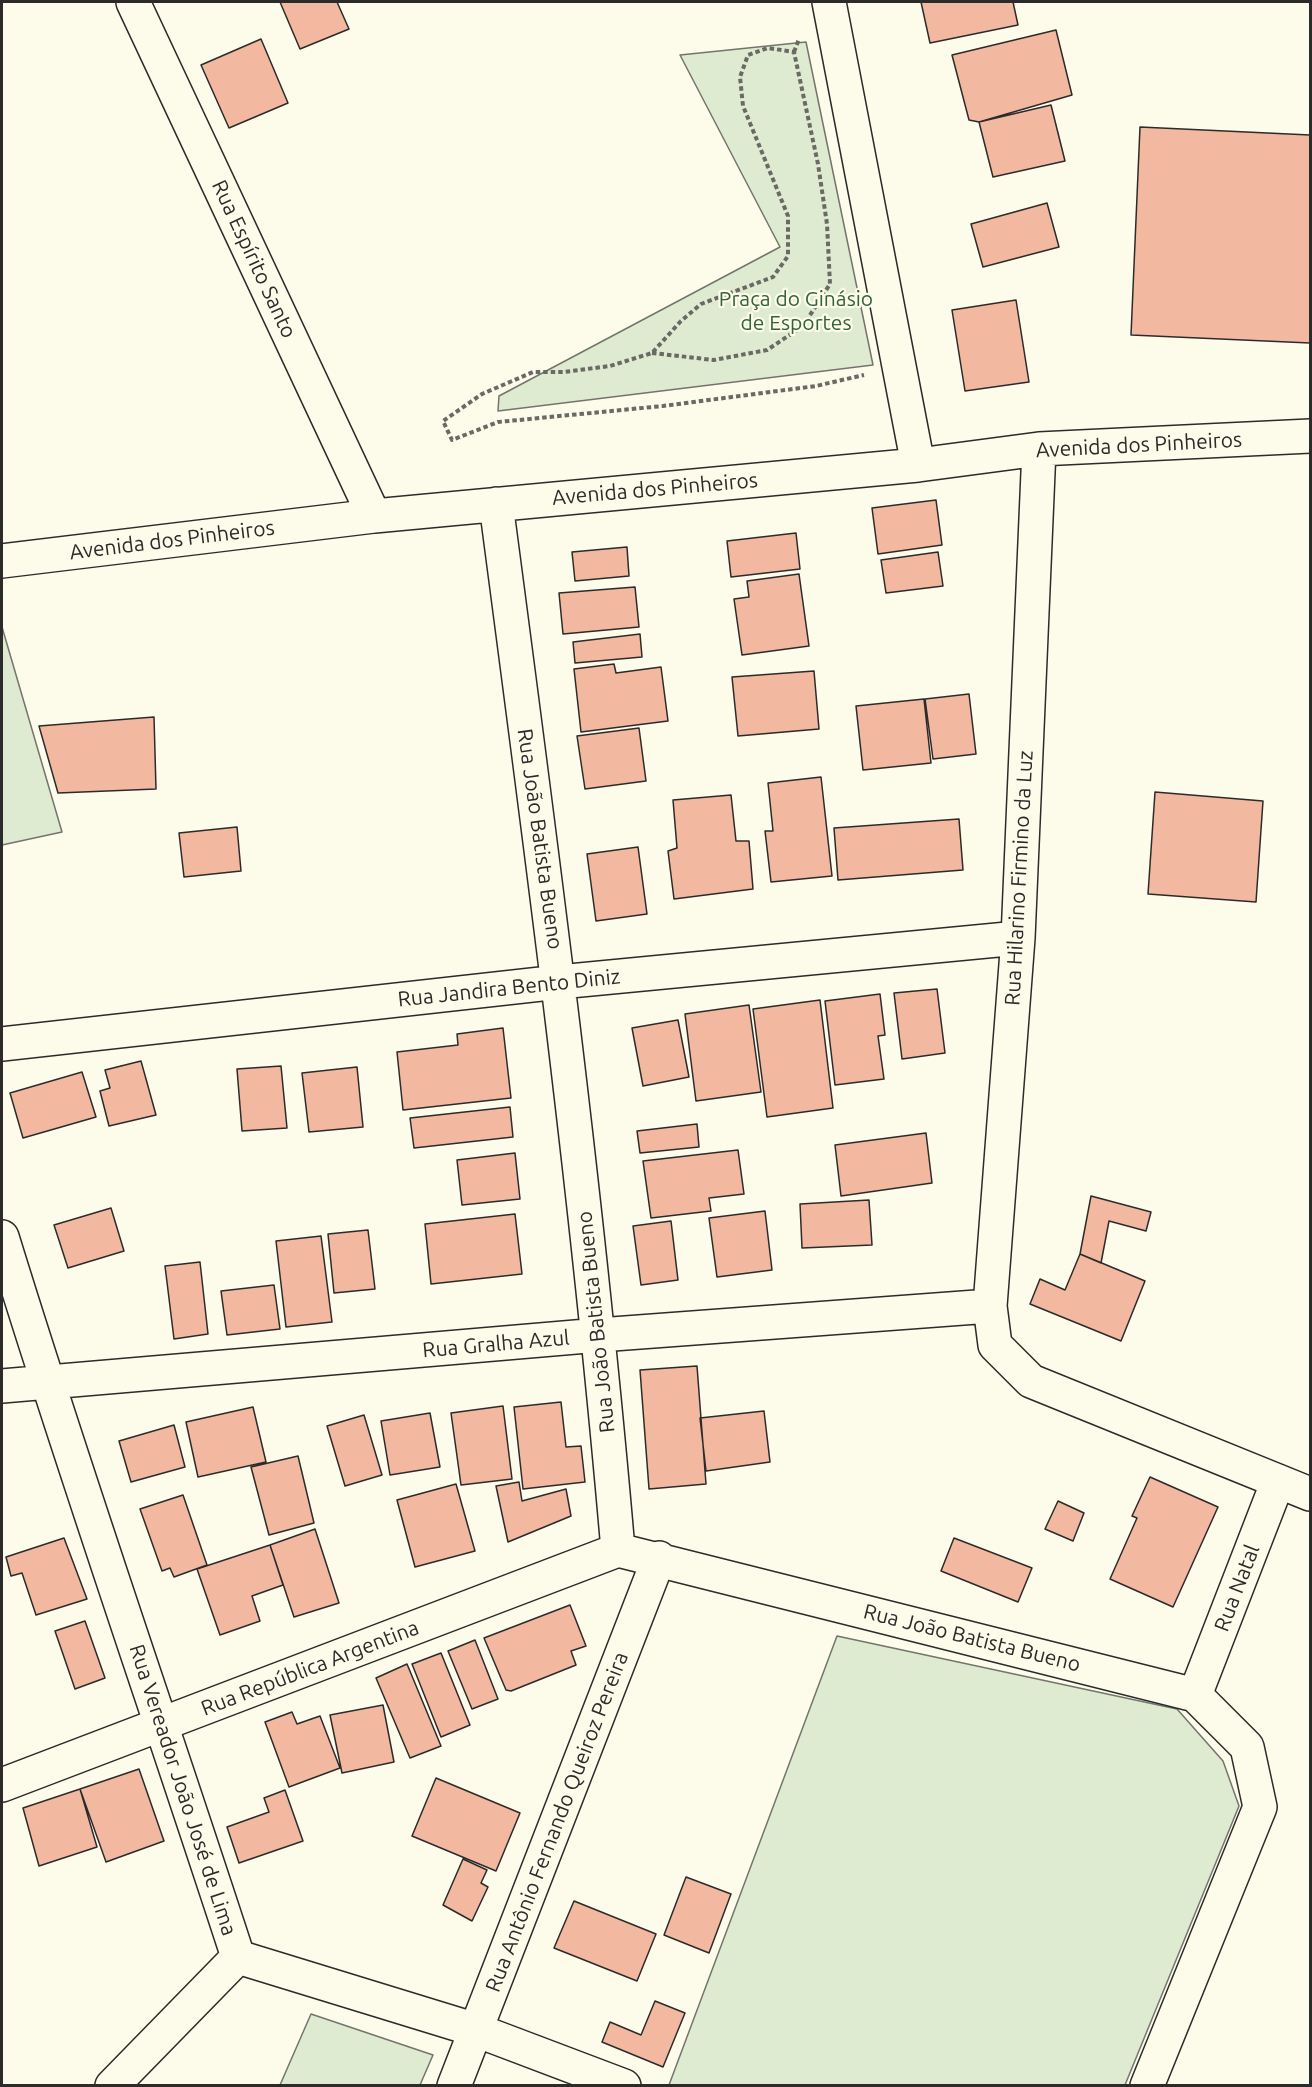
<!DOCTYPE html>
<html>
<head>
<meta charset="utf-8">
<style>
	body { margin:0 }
	#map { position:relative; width:1312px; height:2087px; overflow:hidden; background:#fdfbea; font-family:Ubuntu,sans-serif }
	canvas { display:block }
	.frame { position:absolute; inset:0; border:3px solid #2b2b2b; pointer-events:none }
</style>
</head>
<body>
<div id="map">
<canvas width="1312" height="2087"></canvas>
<div class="frame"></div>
</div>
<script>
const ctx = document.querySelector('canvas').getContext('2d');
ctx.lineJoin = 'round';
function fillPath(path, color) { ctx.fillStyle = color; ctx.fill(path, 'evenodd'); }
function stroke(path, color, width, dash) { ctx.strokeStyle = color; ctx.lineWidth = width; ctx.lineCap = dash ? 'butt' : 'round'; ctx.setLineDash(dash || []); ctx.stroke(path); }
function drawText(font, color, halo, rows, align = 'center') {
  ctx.font = font + ' Ubuntu,sans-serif'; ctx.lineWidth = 4.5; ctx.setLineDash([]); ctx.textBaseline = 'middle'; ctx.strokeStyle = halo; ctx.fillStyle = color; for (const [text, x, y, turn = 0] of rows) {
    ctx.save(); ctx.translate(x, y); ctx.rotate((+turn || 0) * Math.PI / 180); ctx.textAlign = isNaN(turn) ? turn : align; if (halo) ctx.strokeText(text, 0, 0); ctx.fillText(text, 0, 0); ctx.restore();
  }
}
const green = new Path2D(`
	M806,42L873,365L498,411L499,396L780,247L680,55Z
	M2,627L62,832L2,845Z
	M837,1636L1177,1709L1223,1761L1239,1806L1125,2085H669Z
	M311,2014L433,2055L420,2085H280Z`);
const building = new Path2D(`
	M280,2H337L349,29L300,49Z
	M921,2H1013L1018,25L930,43Z
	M1056,30L1072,95L979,122L969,120L952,55Z
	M261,39L288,103L229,128L201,65Z
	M1051,105L1065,161L993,177L979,122Z
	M1140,127L1310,135V343L1131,335Z
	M1047,203L1059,247L983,267L971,224Z
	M1016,300L1029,382L965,391L952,310Z
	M936,500L942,545L878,554L872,508Z
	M796,533L800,569L731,577L727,541Z
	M627,547L629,576L575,581L572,552Z
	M938,552L943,586L886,593L881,560Z
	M799,574L809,646L742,655L734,599L749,597L747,581Z
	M635,587L639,627L563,634L559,593Z
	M640,634L642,657L575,663L573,642Z
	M614,664L616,673L661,667L668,721L581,732L574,669Z
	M814,671L819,729L738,736L732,677Z
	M969,694L976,754L933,759L925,699Z
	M924,699L931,763L863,770L856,706Z
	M154,717L156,789L58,793L39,726Z
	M639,728L646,781L585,789L577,736Z
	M821,777L832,876L771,882L765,831H773L768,783Z
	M1155,792L1263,801L1256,902L1148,894Z
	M731,795L736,841H749L753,889L674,899L668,851L677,848L673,800Z
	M959,819L963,870L838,880L834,828Z
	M237,827L241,871L184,877L179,833Z
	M638,847L647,914L596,921L587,854Z
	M937,989L945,1053L902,1059L894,993Z
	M880,994L885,1035L878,1036L884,1079L835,1085L825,1001Z
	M820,1000L833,1108L767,1117L753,1009Z
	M749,1005L761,1092L696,1101L685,1014Z
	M678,1020L689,1077L643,1086L632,1028Z
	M503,1028L511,1098L403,1110L397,1052L458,1045L457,1034Z
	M141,1061L156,1115L109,1126L100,1091L110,1088L105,1070Z
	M281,1066L287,1128L242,1131L237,1069Z
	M357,1067L363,1127L309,1132L302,1073Z
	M82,1072L96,1117L23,1138L10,1093Z
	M510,1107L513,1137L414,1148L410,1118Z
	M697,1124L699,1147L640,1153L637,1131Z
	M926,1133L932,1183L841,1196L835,1145Z
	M738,1150L744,1194L709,1198L711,1211L651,1218L643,1161Z
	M515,1153L520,1199L462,1205L457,1160Z
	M1091,1196L1151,1212L1146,1231L1109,1221L1101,1263L1080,1254Z
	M869,1200L872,1245L802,1248L800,1204Z
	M111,1208L124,1251L68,1268L54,1225Z
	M765,1211L772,1270L717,1277L709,1218Z
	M515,1214L522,1274L431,1284L425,1224Z
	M671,1221L678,1280L641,1285L633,1226Z
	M368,1230L375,1289L334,1293L328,1234Z
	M321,1236L332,1322L286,1327L276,1241Z
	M1080,1254L1145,1281L1121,1341L1030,1304L1040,1279L1065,1290Z
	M200,1262L208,1334L174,1339L165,1266Z
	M274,1285L280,1329L227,1335L221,1291Z
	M697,1366L706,1484L649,1489L640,1370Z
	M561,1402L566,1447L581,1446L585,1482L523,1489L514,1407Z
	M503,1406L512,1479L461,1485L451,1413Z
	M253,1407L266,1462L198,1477L186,1422Z
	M764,1411L770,1462L706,1471L700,1418Z
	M430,1413L440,1467L390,1475L381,1421Z
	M364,1415L382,1475L345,1486L327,1426Z
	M174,1425L185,1467L131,1482L119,1441Z
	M298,1456L314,1523L269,1535L251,1467Z
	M1150,1477L1218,1507L1173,1607L1110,1579L1137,1518L1132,1516Z
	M519,1482L522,1501L566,1489L571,1516L508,1542L496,1486Z
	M456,1484L475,1551L415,1567L397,1500Z
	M183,1495L207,1565L174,1577L170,1568L162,1571L140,1509Z
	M1058,1501L1084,1513L1073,1541L1045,1529Z
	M315,1529L339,1603L294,1617L270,1545Z
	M64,1538L87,1599L36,1615L22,1573L11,1576L6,1557Z
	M954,1538L1032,1568L1018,1602L941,1571Z
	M270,1545L283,1585L252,1596L260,1621L220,1635L197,1569Z
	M570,1605L586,1646L571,1651L576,1665L511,1691L506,1690L484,1638Z
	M85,1621L105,1678L75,1689L55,1631Z
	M475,1640L498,1699L472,1709L448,1651Z
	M441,1653L470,1725L441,1737L412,1664Z
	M407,1664L441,1746L410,1758L376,1678Z
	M383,1705L394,1762L342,1773L330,1715Z
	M292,1712L297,1724L320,1716L340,1768L289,1787L265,1722Z
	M139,1769L164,1841L106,1862L80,1789Z
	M436,1778L520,1813L496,1871L412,1836Z
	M80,1789L97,1847L39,1866L23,1808Z
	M285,1790L303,1841L239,1863L227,1827L269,1812L264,1798Z
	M463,1859L487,1870L481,1883L488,1887L472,1921L443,1905Z
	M686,1877L731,1894L709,1953L664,1935Z
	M574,1901L656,1934L637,1981L554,1948Z
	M655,2001L685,2013L663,2067L602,2042L610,2022L641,2035Z`);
const path = new Path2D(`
	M794,52L799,39
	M652,353L714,360L767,350L803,326L830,284L827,224L818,164L794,52L768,48L748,55L740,77L743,106L788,216V256L773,277L701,304L681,321L652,353L610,366L564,372H533L482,394L443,421L452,440L498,422L663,406L816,386L864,375`);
const minor = new Path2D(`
	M133,2L374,516
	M829,2L918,465
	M1039,449L1018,938L990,1306L995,1345L1031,1381L1310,1494
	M496,504C542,852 588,1200 618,1550
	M2,561L374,516L918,465L1039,449L1310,436
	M2,1044L559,982L1018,938
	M2,1237C76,1478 160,1717 238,1957L476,2030L624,2086
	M2,1386L599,1335L990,1306
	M618,1550L1195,1695
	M1195,1695L1278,1481
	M2,1785L618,1550
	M112,2086L238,1957
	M454,2086L659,1558
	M1147,2086L1260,1807L1247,1747L1195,1695`);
const streetNames = [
	["Rua Espírito Santo",254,259,65],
	["Avenida dos Pinheiros",1139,445,-3],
	["Avenida dos Pinheiros",655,489,-5],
	["Avenida dos Pinheiros",172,540,-7],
	["Rua João Batista Bueno",540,839,82],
	["Rua Hilarino Firmino da Luz",1019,878,-87],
	["Rua Jandira Bento Diniz",509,988,-6],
	["Rua João Batista Bueno",596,1322,-96],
	["Rua Gralha Azul",496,1344,-5],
	["Rua Natal",1237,1588,-69],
	["Rua João Batista Bueno",972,1638,14],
	["Rua República Argentina",310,1668,-21],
	["Rua Vereador João José de Lima",183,1790,72],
	["Rua Antônio Fernando Queiroz Pereira",557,1822,-69]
];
const parkNames = [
	["Praça do Ginásio",796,299],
	["de Esportes",796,323]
];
fillPath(green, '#deebd1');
stroke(green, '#74746e', 1.5);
fillPath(building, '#f2b8a0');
stroke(building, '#2b2b2b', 1.5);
stroke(minor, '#2b2b2b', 36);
stroke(path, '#6a6964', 4, [4.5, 3]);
stroke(minor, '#fdfbea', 33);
drawText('21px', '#2b2b2b', '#fdfbea', streetNames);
drawText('21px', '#34623c', '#fdfbea', parkNames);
</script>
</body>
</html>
